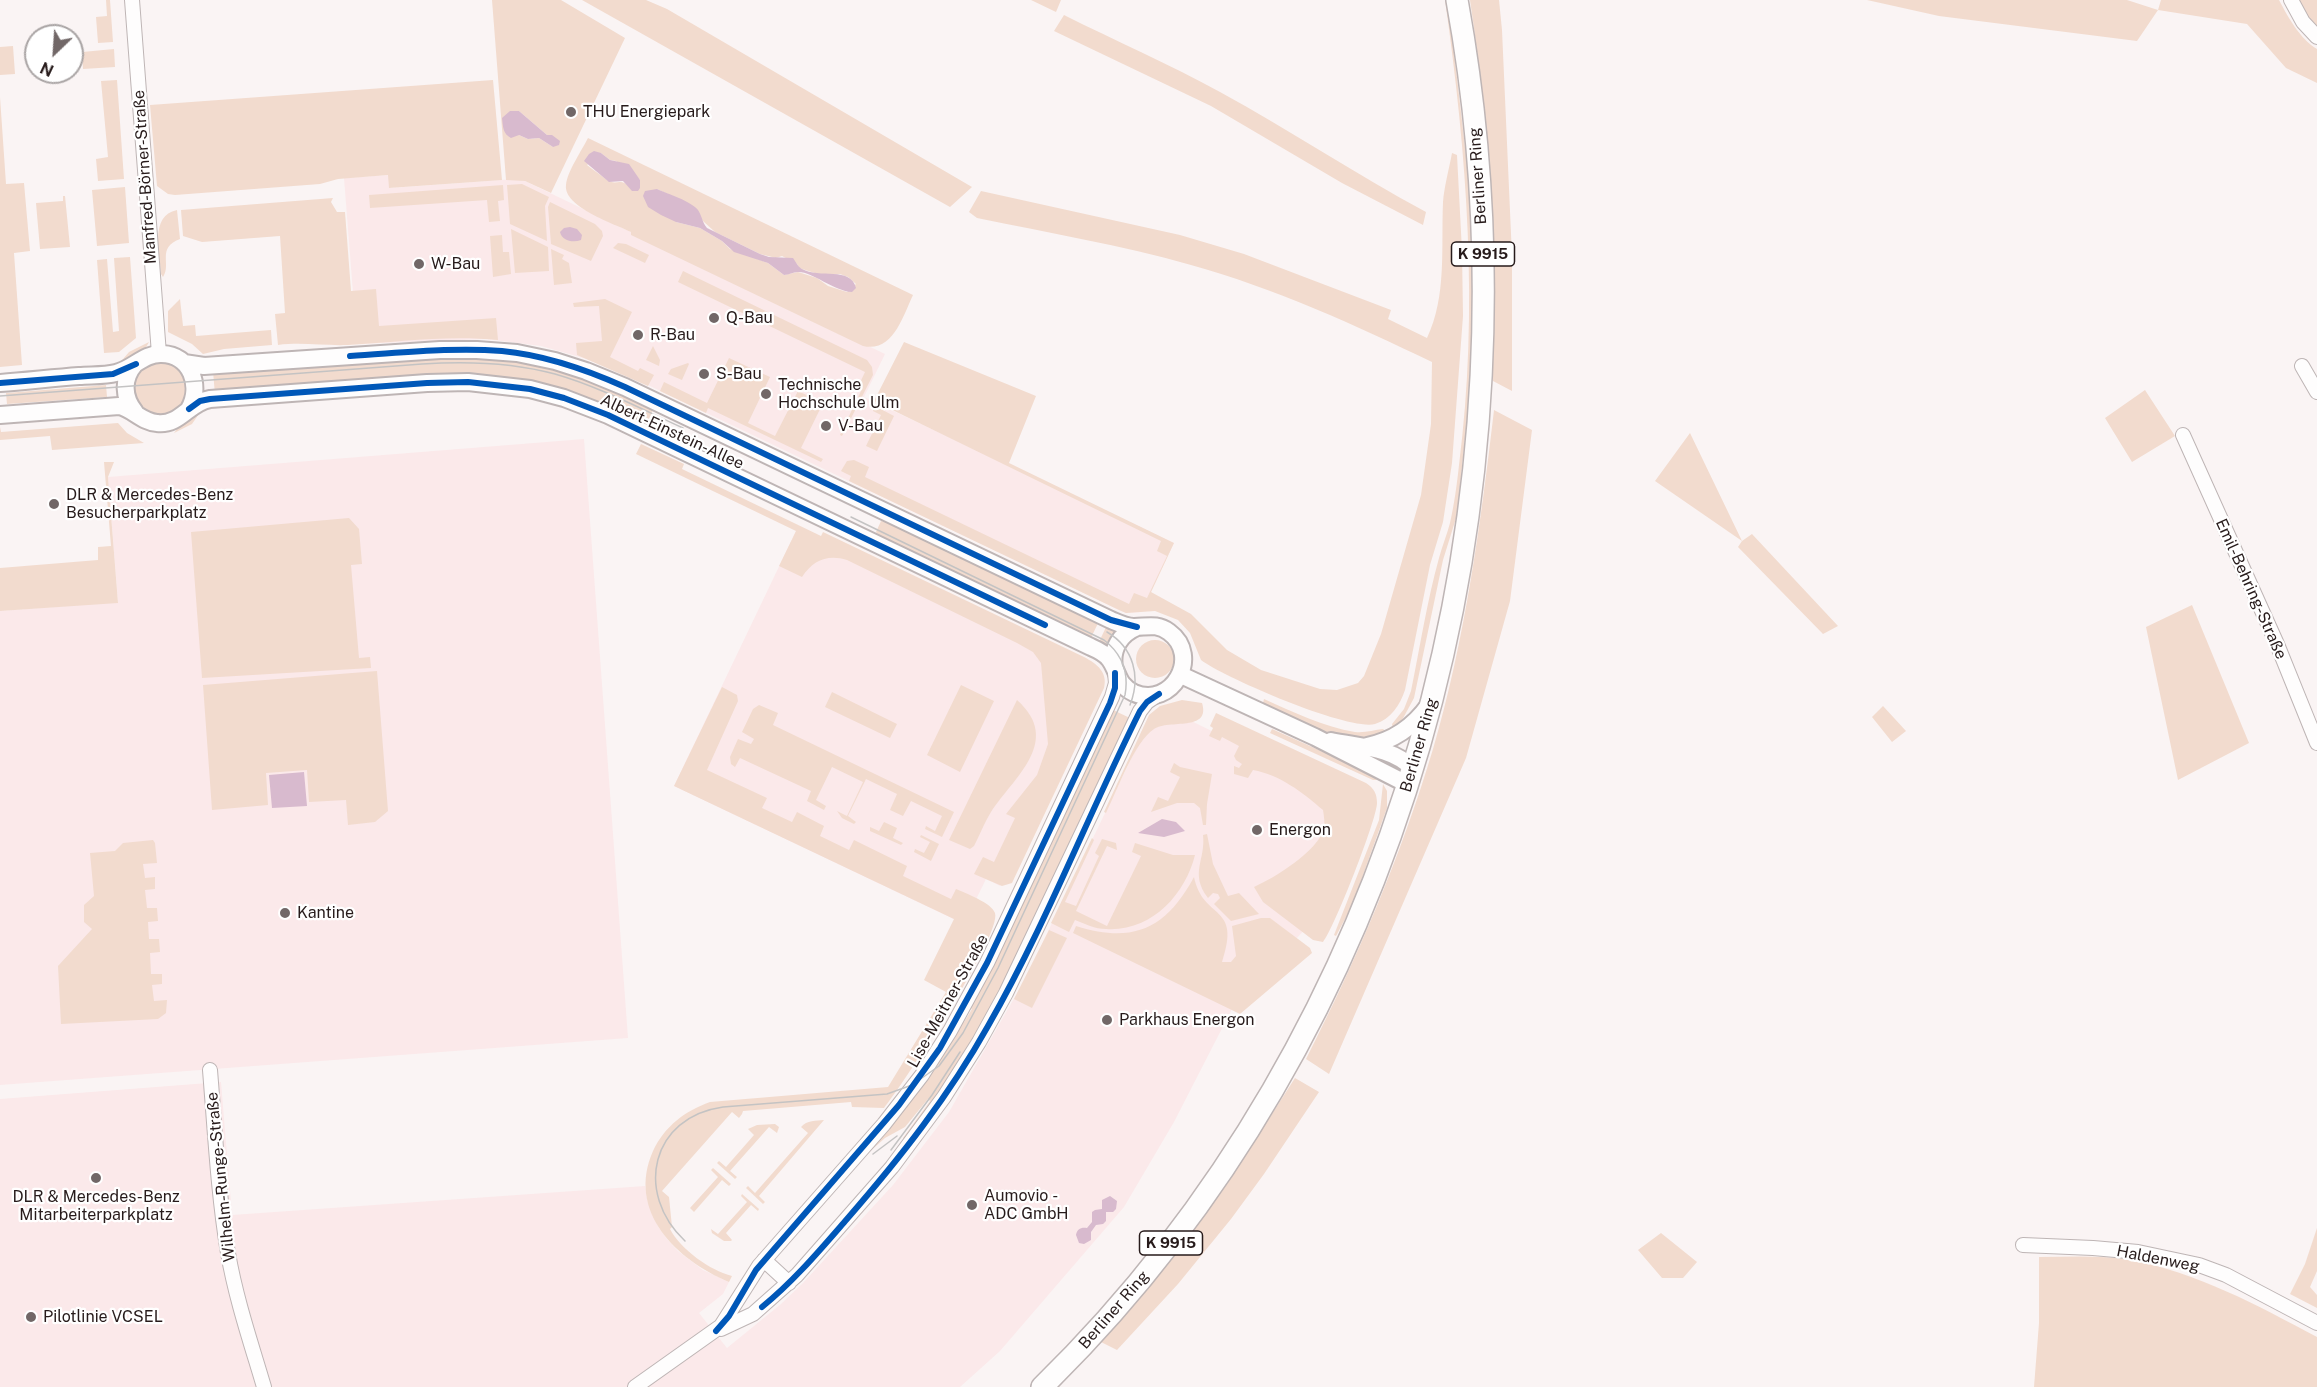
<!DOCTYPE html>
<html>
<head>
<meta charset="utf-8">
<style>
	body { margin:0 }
	#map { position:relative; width:2317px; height:1387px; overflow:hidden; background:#faf4f4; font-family:"Public Sans",sans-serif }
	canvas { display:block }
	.north { position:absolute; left:24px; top:24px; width:60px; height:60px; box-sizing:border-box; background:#fff; border:2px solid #a9a4a4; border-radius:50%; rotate:205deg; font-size:16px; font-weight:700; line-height:24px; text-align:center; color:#271b1b }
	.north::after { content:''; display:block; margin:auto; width:21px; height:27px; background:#716767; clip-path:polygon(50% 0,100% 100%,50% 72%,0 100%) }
</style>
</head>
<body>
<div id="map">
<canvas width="2317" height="1387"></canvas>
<div class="north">N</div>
</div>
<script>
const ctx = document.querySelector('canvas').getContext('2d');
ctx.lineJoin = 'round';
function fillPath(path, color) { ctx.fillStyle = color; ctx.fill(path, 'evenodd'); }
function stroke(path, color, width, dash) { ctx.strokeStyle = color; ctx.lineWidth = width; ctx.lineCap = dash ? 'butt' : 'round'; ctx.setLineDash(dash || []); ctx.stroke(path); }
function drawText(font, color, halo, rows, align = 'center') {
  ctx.font = font + ' "Public Sans",sans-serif'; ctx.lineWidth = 4.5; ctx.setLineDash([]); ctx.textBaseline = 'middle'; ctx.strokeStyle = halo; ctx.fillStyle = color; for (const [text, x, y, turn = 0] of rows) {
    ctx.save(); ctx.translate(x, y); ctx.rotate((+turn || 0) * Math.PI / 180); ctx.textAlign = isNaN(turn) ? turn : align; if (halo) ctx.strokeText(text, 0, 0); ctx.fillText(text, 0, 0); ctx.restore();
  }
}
const built = new Path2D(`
	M389,175L390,188L514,179L525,181L885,354L864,397L1174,543L1142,612L1126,613L1119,610L627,375L587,359L541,346L486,339L357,344L344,178Z
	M584,439L628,1038L0,1085V611L118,602L108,477Z
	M796,531L1065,659L1063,754L1000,886L986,879L964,924L674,786Z
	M1171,711L1344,796L1310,924L1234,1005L1174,1122L1124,1207L1000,1351L960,1387H0V1099L221,1082L232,1215L645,1186L648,1203L659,1228L667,1239L678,1251L703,1270L729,1282L723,1294L699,1313L727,1348L781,1304L803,1283L893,1185L949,1112L1024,981L1147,726Z`);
const green = new Path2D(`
	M106,0H110L113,42L98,43L96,17L107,16Z
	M492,0H561L625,38L551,193L525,181L506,180ZM519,111L547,135L553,147L539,138L528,139L519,135Z
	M582,0H646L667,9L972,187L950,207Z
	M1031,0H1061L1056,12Z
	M1445,0H1448L1473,216L1474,352L1457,515L1443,560L1414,698L1401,722L1393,729L1392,724L1404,709L1411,691C1420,647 1427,601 1439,558C1442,546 1447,535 1450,523C1454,505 1457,484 1459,465C1479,310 1467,155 1445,0Z
	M1470,0H1499L1502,30L1512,256V391L1493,381C1494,254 1489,126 1470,0Z
	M1867,0H2127L2158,10L2161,0H2279C2288,17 2300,39 2317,49V83L2286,68L2247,24L2158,10L2137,41L1939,16Z
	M2298,0H2317V29L2302,11Z
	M1064,15C1116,41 1169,64 1220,92C1290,130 1355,174 1426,212L1423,225L1342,183L1211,106L1054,31Z
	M13,46L15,74L0,75V47Z
	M114,49L115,67L83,69L82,55L72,56V53Z
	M117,80L124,179L98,181L96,159L108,157L101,81Z
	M493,80L502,180L389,188L388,175L338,179L320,184L175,195L168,194L157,186L150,105Z
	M0,97L6,184L24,183L30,251L14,253L22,365L0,367Z
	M588,138L913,295C903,316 893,353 863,346L631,235V232C615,224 563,207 566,185C567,172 582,150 588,138ZM601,153L610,160L616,161L640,180L633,191C620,175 618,187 607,180C601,175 593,170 587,165ZM657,189L680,200L715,232L760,254L776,258L782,256L797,264L799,268L821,275L840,274L848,277L856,284L847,292L828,286L817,278L798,272L784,275L768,263L730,249L722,241L700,228L676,222Z
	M1452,153L1457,155L1462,251L1463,316L1452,463L1443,522L1430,565L1405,690C1400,705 1391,719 1375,724C1348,731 1225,678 1201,660L1190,633L1178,620L1155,611L1126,613L1119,610L849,481L851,476L841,471L847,461L854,460L869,467L865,477L1129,604L1134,593L1147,598L1167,556L1157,551L1161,541L874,401L904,342L1036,396L1009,463L1174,543L1151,592L1191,614L1227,650L1261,670L1320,689L1337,690L1358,683L1364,676L1381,634L1421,495L1431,424L1432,362C1355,325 1274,288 1191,265C1121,245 1049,233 977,218L969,212L981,191L1180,235L1244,254L1391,310L1388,319L1427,338C1447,296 1441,247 1443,202C1444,188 1449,169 1452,153Z
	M522,184L549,197L545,206L547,241L510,224L507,185Z
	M503,185L504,200L498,201L500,221L489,222L487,200L370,208L369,195Z
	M125,187L129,243L97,246L92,190Z
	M63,196H65L70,247L40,249L36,203L63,201Z
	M333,198L331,202L337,212H345L351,291L376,289L379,326L496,318L498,340C448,335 398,342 348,345C325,346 302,342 278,345L275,314L285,313L280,236L202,242L183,236L181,210Z
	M550,202L595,224L602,231L603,236L591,261L551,244L548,207Z
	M177,210L180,239C156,248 172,264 163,277L161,274C160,253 149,216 177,210Z
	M511,229L548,247L549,271L515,273Z
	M502,235L503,252H509L511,274L493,277L490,236Z
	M618,243L626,244L649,255L645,263L613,248Z
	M551,249L564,255L562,259L569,263L572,283L554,285Z
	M130,257L136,338L119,352L104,353L97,260L107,259L113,332L119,331L114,258Z
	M683,271L867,360L872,367L873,375L842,436L840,435L861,391L857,389L865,372L678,282Z
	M180,299L183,326L195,325L196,336L271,330L272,345L224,349L203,354L192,344L168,332V311Z
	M605,299L632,312L610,357L638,371L640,368L654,375L648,386L577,355L576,343L602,341L599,306L574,307L573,303Z
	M149,342L145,349L118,365L129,352Z
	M653,346L660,360L659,366L646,360Z
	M425,355L513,357V361L528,364L529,359C564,367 626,388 653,410L647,423H643L530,385L215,395L213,371Z
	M729,358L770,377L748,423L775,436L798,391L823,403L801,448L823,459L821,462L708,408L706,413L660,391L664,382L707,403Z
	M133 389a27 27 0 1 1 54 0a27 27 0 1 1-54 0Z
	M688,363L689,364L682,380L668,374L671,369Z
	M106,385L107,397L7,404L6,393Z
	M2145,390L2175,436L2132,462L2105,418Z
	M875,406L894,416L877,451L866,446L881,415L873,411Z
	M203,408L192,424L174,433L177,429Z
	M1494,410L1532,430L1510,601L1466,758L1329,1074L1306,1059C1357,959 1401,856 1433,749C1465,641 1481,522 1494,410Z
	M118,423L127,433L144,443L52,450L50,436L0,440V427L1,432Z
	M1690,433L1742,541L1752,534L1838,626L1823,634L1738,547L1742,541L1655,481Z
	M641,444L684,464L682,469L821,536L823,532L1084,657C1097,664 1108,672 1104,688L1012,883L1002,886L974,874L983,857L994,862L1015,818L1006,814L1037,775L1048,744L1041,663L1033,652L1017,643L847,560C828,554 813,560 802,577L779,566L796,531L636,454Z
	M104,462H114L108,477L118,603L0,611V568L98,560V547L111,546Z
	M349,518L359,529L362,564L351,565L359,658L370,657L371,668L202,678L191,532Z
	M881,521L894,523L1100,619L1089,642L880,537L876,532Z
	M2192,605L2249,743L2178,780L2146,627Z
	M1108,623L1119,628L1107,650L1097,646Z
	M1136 659a19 19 0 1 1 38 0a19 19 0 1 1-38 0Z
	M377,671L388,811L375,822L348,825L346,800L309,802L307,770L266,773L268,805L212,810L203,685Z
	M961,685L994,701L960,772L927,755Z
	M722,687L737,695L738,701L707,770L767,798L762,808L792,822L797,812L824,826L820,836L849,850L854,840L907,866L903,876L951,899L956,889C965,893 992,903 995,913C1002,935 902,1086 884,1108L852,1107L851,1102L743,1111L742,1114L739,1118L732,1112L662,1191L669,1197L672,1227L670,1229C680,1249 711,1271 732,1276L729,1282C677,1260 626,1212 653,1151C665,1126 685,1111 710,1102L888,1087L946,992L924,980L954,919L674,786Z
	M832,692L897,724L890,738L825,707Z
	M1264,699C1293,712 1324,727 1355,732C1365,733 1374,730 1383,729L1388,733C1382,735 1376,738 1370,739C1339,744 1289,717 1263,703Z
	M1017,700C1063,741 1014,777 991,812C984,823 980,835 974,846L970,849L949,840Z
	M1182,700L1202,703C1211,732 1169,719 1154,729C1135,741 1117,791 1106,813L1104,812L1149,715L1160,706Z
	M759,705L778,713L773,725L954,812L942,837L925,829L926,826L935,831L942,816L911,801L903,816L890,810L897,794L866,779L848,816L856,822L854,824L842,818L837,811L847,816L863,782L832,767L816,800L826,806L824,810L807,801L811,791L740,758L735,767L731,764L730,757L738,739L751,744L754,739L742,732L753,709Z
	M1883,706L1906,731L1892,742L1872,717Z
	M1111,709L1132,719L1012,975L956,1075L905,1139L903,1138L930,1101L928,1099L905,1127L885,1138L866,1155L863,1152L960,1020L964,1022L972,1009L968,1006Z
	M1216,713L1366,783C1374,788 1377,794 1377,803C1377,819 1334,929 1323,942L1313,940L1263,902L1254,887C1274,878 1317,852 1324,829C1325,823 1324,816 1323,810C1302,792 1280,775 1253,770L1248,778L1234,774V766L1239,768L1242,764L1236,760L1234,756L1239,746L1222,737L1220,741L1209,736L1213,728L1210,726Z
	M1272,729L1368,772L1377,780H1373L1270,733Z
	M1174,763L1180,767L1212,774L1207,804L1206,825H1203L1200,808L1194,803H1177L1151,812L1158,797L1168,801L1180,777L1170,772Z
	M1383,784L1387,791V808L1352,906L1336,936L1334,935L1379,820Z
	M884,822L897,828L893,838L903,843L901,845L870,831V827L879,831Z
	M1207,834L1213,864L1228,896L1239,893L1259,914L1231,921L1214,904L1220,898L1218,894L1213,893L1208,898C1189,873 1206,860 1203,835Z
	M921,835L939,844L931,861L914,852L915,849L924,853L930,842L920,837Z
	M1092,838L1094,840L1065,902L1076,906L1099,856L1095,853L1102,839L1116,843L1117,850L1107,846L1076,911L1107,926L1141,856L1132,852L1135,843L1173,855H1195C1185,895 1151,932 1106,929C1095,929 1085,924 1075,920L1069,932L1051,923Z
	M153,840L155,843L157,863L143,864L145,878L155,877V889L145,890L147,908H157L158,921L148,922L149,939H159L160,952L150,953L151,974H162V984L152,985L154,1001L167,1000L166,1013L158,1019L61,1024L58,966L92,929L84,922V905L94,896L90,853L115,851L123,843Z
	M1194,877C1203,921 1242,903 1222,962H1231L1236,956L1232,926L1261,918H1270L1310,948L1312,953L1240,1014L1073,933L1076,926C1133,944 1166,929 1194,877Z
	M1049,930L1067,938L1032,1008L1014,999Z
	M1295,1078L1319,1092L1264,1174L1231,1219L1178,1284L1117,1350L1101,1342L1149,1286L1227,1184Z
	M824,1120L759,1196L765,1202L763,1204L746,1188L748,1186L755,1193L808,1133L801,1127C807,1120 816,1121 824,1120Z
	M775,1124L779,1127L777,1133L769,1127L730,1171L737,1177L735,1179L717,1163L719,1161L726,1167L754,1135L748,1129L757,1125Z
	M713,1168L731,1184L729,1186L722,1180L694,1212L690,1208L718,1177L711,1170Z
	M742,1194L759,1209L758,1211L751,1205L726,1233L732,1240L731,1241H724L712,1233L711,1229L718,1234L747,1202L741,1196Z
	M2317,1228V1271L2310,1287L2317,1295V1308L2290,1294L2305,1264Z
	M1661,1233L1697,1262L1683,1278H1662L1638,1250Z
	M2039,1257C2069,1257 2101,1255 2131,1260C2198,1273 2257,1305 2317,1337V1387H2034L2039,1323Z`);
const water = new Path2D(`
	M510,111H519L547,135H552L560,141L559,145L553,147L539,138L528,139L519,135L511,138C503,134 503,127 502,118Z
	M594,151L601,153L610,160L629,164L640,180V188L638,191H632L623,181L609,182L584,161L589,154Z
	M657,189C668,194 691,201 698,210C702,216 702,222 707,228L760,254L769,257L793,258C796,262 798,267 802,269C819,279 851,266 856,288L852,292C834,291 811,271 798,272C793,272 789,275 784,275L768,263L734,252L722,241L700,228L676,222L661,215L648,207L643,196L645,191Z
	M570,227L577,229L582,235L581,240C573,243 562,241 560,232L564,228Z
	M304,772L307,806L272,808L269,775Z
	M1162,819L1176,822L1185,831L1164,837L1138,833Z
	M1110,1196L1117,1201L1116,1209L1113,1212H1106V1221L1103,1224L1096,1225L1091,1232V1240L1084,1244L1079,1243L1076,1235C1077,1229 1081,1227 1087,1228L1092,1222V1212L1095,1210L1102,1209V1200Z`);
const minor = new Path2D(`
	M132,0L159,354
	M2291,0L2303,22L2317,37
	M2302,366L2317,392
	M2183,435L2277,644L2317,743
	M210,1070C215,1131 218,1193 228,1253C236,1299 251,1343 264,1387
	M2023,1245L2093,1248L2138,1252L2199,1265L2226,1275L2317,1323
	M764,1260L789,1283
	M721,1329L753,1314L797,1275L892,1167L944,1097L979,1042L1006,993L1140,711L1147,702L1159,694
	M635,1387L721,1326L759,1266L884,1124L922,1075L950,1031L987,963L1112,697L1116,683L1115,673`);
const tertiary = new Path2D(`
	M0,383C26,381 53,378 79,376C91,375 104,376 116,373C133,369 144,353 162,354C191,355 202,386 189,409
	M135,412C123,397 122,379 135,364
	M0,415L119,406C133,409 142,422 157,423C180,426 189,402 210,399L427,383L468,382L530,389L564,398L608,415L1091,647C1098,650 1106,654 1110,660C1119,673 1117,685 1134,693C1172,709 1202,656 1169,632C1157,623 1147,627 1134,627C1126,627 1118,623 1111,620L625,387L586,371L555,361L517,353L477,350H440L204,366L184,363
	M1114,667C1111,649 1120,634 1137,627
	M1181,675L1315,737L1409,785
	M1331,741C1359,747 1393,747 1413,769
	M1367,746C1393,741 1414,726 1429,705`);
const primary = new Path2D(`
	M1042,1387C1405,1033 1547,493 1457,0`);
const tram = new Path2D(`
	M0,396L422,364C466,361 511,362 555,374C600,387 641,409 683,428
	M1107,632C1134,648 1141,677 1130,705
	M891,1150L932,1095L960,1052
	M873,1154L897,1136
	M685,1241C634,1193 651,1117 723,1107L887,1094L912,1085L939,1066L963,1033L998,968L1125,695C1129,673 1122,654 1104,640L851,517`);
const cycleway = new Path2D(`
	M350,356C401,353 452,347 502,351C545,355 585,369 625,387L1111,620L1137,627
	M0,383L113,374L136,364
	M189,409L200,401L210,399L427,383L468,382L530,389L564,398L608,415L1045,625
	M762,1307C794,1281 820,1250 847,1219C900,1158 949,1096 988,1026C1046,925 1088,815 1140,711L1147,702L1159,694
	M716,1331L729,1316L756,1270L899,1105L940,1048L987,963L1110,703L1115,688V673`);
const markers = [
	[571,112,6,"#716767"],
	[419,264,6,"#716767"],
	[714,318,6,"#716767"],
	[638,335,6,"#716767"],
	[704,374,6,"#716767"],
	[766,394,6,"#716767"],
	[826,426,6,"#716767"],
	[54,504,6,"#716767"],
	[1257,830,6,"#716767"],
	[285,913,6,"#716767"],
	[1107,1020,6,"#716767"],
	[96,1178,6,"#716767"],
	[972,1205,6,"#716767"],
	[31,1317,6,"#716767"]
];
const shields = [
	[1483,254,63],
	[1171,1243,63]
];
const shieldNames = [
	["K 9915",1483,254],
	["K 9915",1171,1243]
];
const poiNames = [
	["THU Energiepark",583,112],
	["W-Bau",431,264],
	["Q-Bau",726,318],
	["R-Bau",650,335],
	["S-Bau",716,374],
	["Technische",778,385],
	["Hochschule Ulm",778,403],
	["V-Bau",838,426],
	["DLR & Mercedes-Benz",66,495],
	["Besucherparkplatz",66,513],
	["Energon",1269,830],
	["Kantine",297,913],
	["Parkhaus Energon",1119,1020],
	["Aumovio -",984,1196],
	["ADC GmbH",984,1214],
	["DLR & Mercedes-Benz",96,1197,"center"],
	["Mitarbeiterparkplatz",96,1215,"center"],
	["Pilotlinie VCSEL",43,1317]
];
const streetNames = [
	["Berliner Ring",1478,176,-94],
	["Manfred-Börner-Straße",145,177,-94],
	["Albert-Einstein-Allee",672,432,25],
	["Emil-Behring-Straße",2251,589,66],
	["Berliner Ring",1419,745,-74],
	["Lise-Meitner-Straße",948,1001,-61],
	["Wilhelm-Runge-Straße",221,1177,-96],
	["Haldenweg",2158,1259,11],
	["Berliner Ring",1114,1310,-49]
];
fillPath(built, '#fbe9ea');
fillPath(green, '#f2dbce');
fillPath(water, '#d8bace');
stroke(minor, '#beb5b5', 16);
stroke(tertiary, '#beb5b5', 20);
stroke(primary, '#beb5b5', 24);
stroke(minor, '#fefdfd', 14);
stroke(tertiary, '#fefdfd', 16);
stroke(primary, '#fefdfd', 21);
stroke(tram, '#c4c3c3', 1.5);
stroke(cycleway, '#0057b8', 6);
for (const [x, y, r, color] of markers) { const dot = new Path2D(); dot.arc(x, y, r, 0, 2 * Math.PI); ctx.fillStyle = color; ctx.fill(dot); stroke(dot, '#fff', 2); }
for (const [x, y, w] of shields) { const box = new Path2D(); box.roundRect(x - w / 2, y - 12, w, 24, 4.5); ctx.fillStyle = '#fff'; ctx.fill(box); stroke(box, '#271b1b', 1.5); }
drawText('bold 15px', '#271b1b', null, shieldNames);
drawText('16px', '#271b1b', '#fff', poiNames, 'left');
drawText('16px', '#271b1b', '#fff', streetNames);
</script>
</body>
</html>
